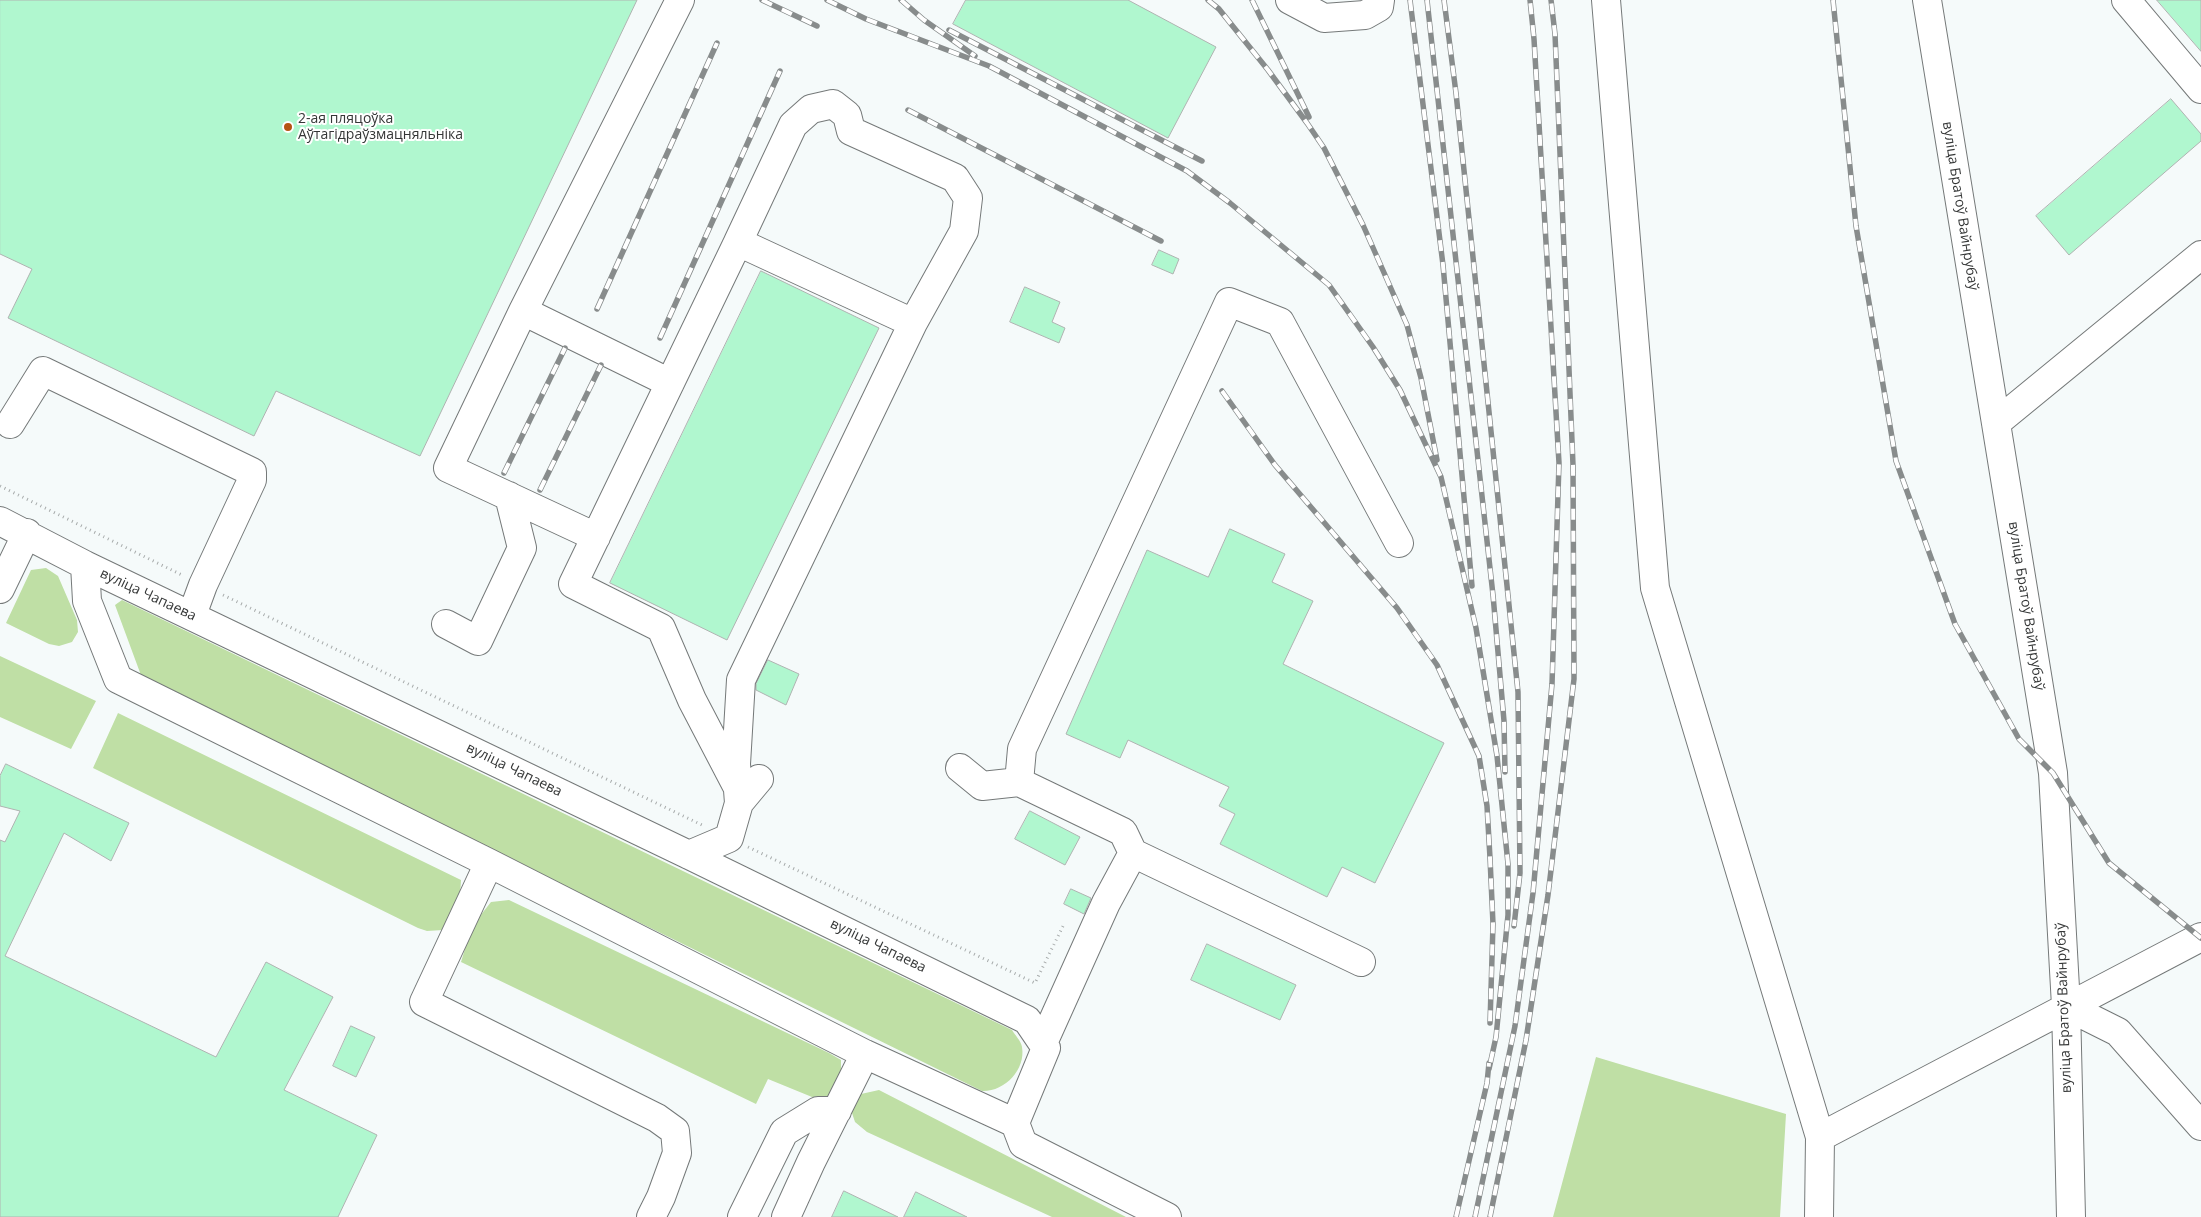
<!DOCTYPE html>
<html>
<head>
<meta charset="utf-8">
<style>
	body { margin:0 }
	canvas { display:block; background:#f5fafa }
</style>
</head>
<body>
<canvas width="2201" height="1217"></canvas>
<script>
const ctx = document.querySelector('canvas').getContext('2d');
ctx.lineJoin = 'round';
function fillPath(path, color) { ctx.fillStyle = color; ctx.fill(path, 'evenodd'); }
function stroke(path, color, width, dash) { ctx.strokeStyle = color; ctx.lineWidth = width; ctx.lineCap = dash ? 'butt' : 'round'; ctx.setLineDash(dash || []); ctx.stroke(path); }
function drawText(font, color, halo, rows, align = 'center') {
  ctx.font = font + ' "Open Sans",sans-serif'; ctx.lineWidth = 4; ctx.setLineDash([]); ctx.textBaseline = 'middle'; ctx.strokeStyle = halo; ctx.fillStyle = color; for (const [text, x, y, turn = 0] of rows) {
    ctx.save(); ctx.translate(x, y); ctx.rotate((+turn || 0) * Math.PI / 180); ctx.textAlign = isNaN(turn) ? turn : align; if (halo) ctx.strokeText(text, 0, 0); ctx.fillText(text, 0, 0); ctx.restore();
  }
}
const green = new Path2D(`
	M46,568L58,576L77,620L78,632L72,642L59,646L49,644L6,623L31,570Z
	M122,600L1012,1030C1015,1035 1021,1041 1022,1047C1026,1070 1004,1092 982,1091L142,678L115,605Z
	M0,656L96,701L71,749L0,717Z
	M118,713L461,880C461,899 452,913 443,930L427,931L418,928L93,768Z
	M509,900L829,1053L841,1060V1076L829,1096L812,1097L768,1079L756,1104L461,962L472,926L491,902Z
	M1596,1057L1786,1114L1780,1217H1553Z
	M879,1090L1126,1217H1052L867,1132L855,1122L851,1110L861,1094Z`);
const building = new Path2D(`
	M0,0H637L420,456L276,391L254,436L8,318L32,269L0,254Z
	M966,0H1128L1216,47L1168,138L953,24Z
	M2157,0H2201V51Z
	M2171,99L2201,134V141L2069,255L2036,216Z
	M1159,250L1179,259L1173,274L1152,265Z
	M761,271L879,328L727,640L610,583Z
	M1025,287L1060,302L1052,322L1065,328L1059,343L1010,322Z
	M1230,529L1285,554L1272,582L1313,601L1283,664L1444,743L1375,883L1342,867L1327,897L1220,844L1235,814L1219,806L1229,787L1128,740L1120,758L1066,734L1147,550L1208,577Z
	M768,660L799,674L786,705L756,690V684Z
	M6,764L129,823L111,861L64,833L5,956L216,1057L266,962L333,997L284,1090L377,1135L338,1217H0V840L5,842L20,811L0,806V776Z
	M1030,811L1080,837L1065,865L1015,839Z
	M1071,889L1091,898L1084,914L1064,904Z
	M1207,944L1296,985L1280,1020L1191,980Z
	M351,1026L375,1037L356,1077L333,1066Z
	M844,1191L898,1217H832Z
	M916,1192L967,1217H904Z`);
const path = new Path2D(`
	M0,486L184,576
	M223,595L702,825
	M748,847L1035,983L1064,924`);
const minor = new Path2D(`
	M1290,0L1324,18L1365,15L1379,7L1380,0
	M1606,0L1655,588L1820,1137L2201,937
	M1927,0L2053,773L2066,1006L2071,1217
	M2126,0L2201,89
	M738,242L793,125L811,109L833,104L847,115L851,131L955,178L968,198L964,231L913,323
	M523,311L448,468L596,537
	M670,383L523,311L680,0
	M1996,423L2201,255
	M10,424L43,371L252,472V480L203,585L192,615
	M0,521L85,565L689,855L1027,1020L1046,1048L1015,1123L865,1054L489,863L118,679L87,601L85,565
	M0,589L27,533
	M446,624L478,641L522,548L509,496
	M960,768L982,786L1019,782L1123,832L1133,853
	M1019,782L1022,749L1229,302L1280,322L1399,543
	M739,790L692,700L661,628L573,584L738,242L913,323L741,680L736,764L739,803
	M689,855L729,838L739,803L759,779
	M489,863L424,1002L657,1118L675,1131L677,1153L661,1197L651,1217
	M2066,1006L2118,1032L2201,1126
	M1043,1043L1106,903L1133,853L1361,962
	M1015,1123L1023,1144L1167,1217
	M742,1217L784,1132L818,1111H837
	M786,1217L811,1162L865,1054
	M1819,1217L1820,1137`);
const rail = new Path2D(`
	M762,0L817,26
	M827,0L866,19L989,66L1187,171L1230,203L1329,285L1373,347L1400,390L1441,477L1476,628L1497,756L1508,864V915L1496,1037L1489,1069
	M901,0L924,20L975,56
	M1208,0L1219,9L1268,70L1307,123L1324,148L1363,225L1407,325L1421,378L1437,460
	M1252,0L1309,117
	M1410,0L1443,265L1472,586
	M1427,0L1493,595L1504,721L1505,772
	M1444,0L1456,93L1518,692L1520,873L1514,926
	M1833,0L1856,226L1896,461L1955,624L2019,739L2053,773L2109,863L2201,938
	M949,30L1202,161
	M908,110L1161,241
	M597,309L717,43
	M660,338L780,71
	M1222,391L1275,465L1397,608L1437,665L1479,756L1487,806L1490,858L1493,924L1490,1023
	M504,473L565,348
	M540,490L601,365
	M1456,1217L1487,1083L1489,1063
	M1475,1217L1515,1026L1533,893L1552,684L1559,463L1534,39L1530,0
	M1490,1217L1526,1040L1548,895L1574,679L1573,465L1555,34L1551,0`);
const markers = [
	[288,127,5,"#b55412"]
];
const poiNames = [
	["2-ая пляцоўка",298,119],
	["Аўтагідраўзмацняльніка",298,135]
];
const streetNames = [
	["вуліца Братоў Вайнрубаў",1960,206,81],
	["вуліца Чапаева",148,595,25],
	["вуліца Братоў Вайнрубаў",2026,606,81],
	["вуліца Чапаева",514,770,26],
	["вуліца Чапаева",878,946,26],
	["вуліца Братоў Вайнрубаў",2064,1008,-92]
];
fillPath(green, '#bfdfa5');
fillPath(building, '#b0f7cf');
stroke(building, '#afb3b1', 1);
stroke(minor, '#757979', 30);
stroke(path, '#a7abab', 3, [1, 4]);
stroke(minor, '#fff', 28);
stroke(rail, '#888c8c', 5.5);
stroke(rail, '#fff', 4, [11]);
for (const [x, y, r, color] of markers) { const dot = new Path2D(); dot.arc(x, y, r, 0, 2 * Math.PI); ctx.fillStyle = color; ctx.fill(dot); stroke(dot, '#fff', 2); }
drawText('14px', '#353737', '#fff', poiNames, 'left');
drawText('14px', '#353737', '#fff', streetNames);
</script>
</body>
</html>
